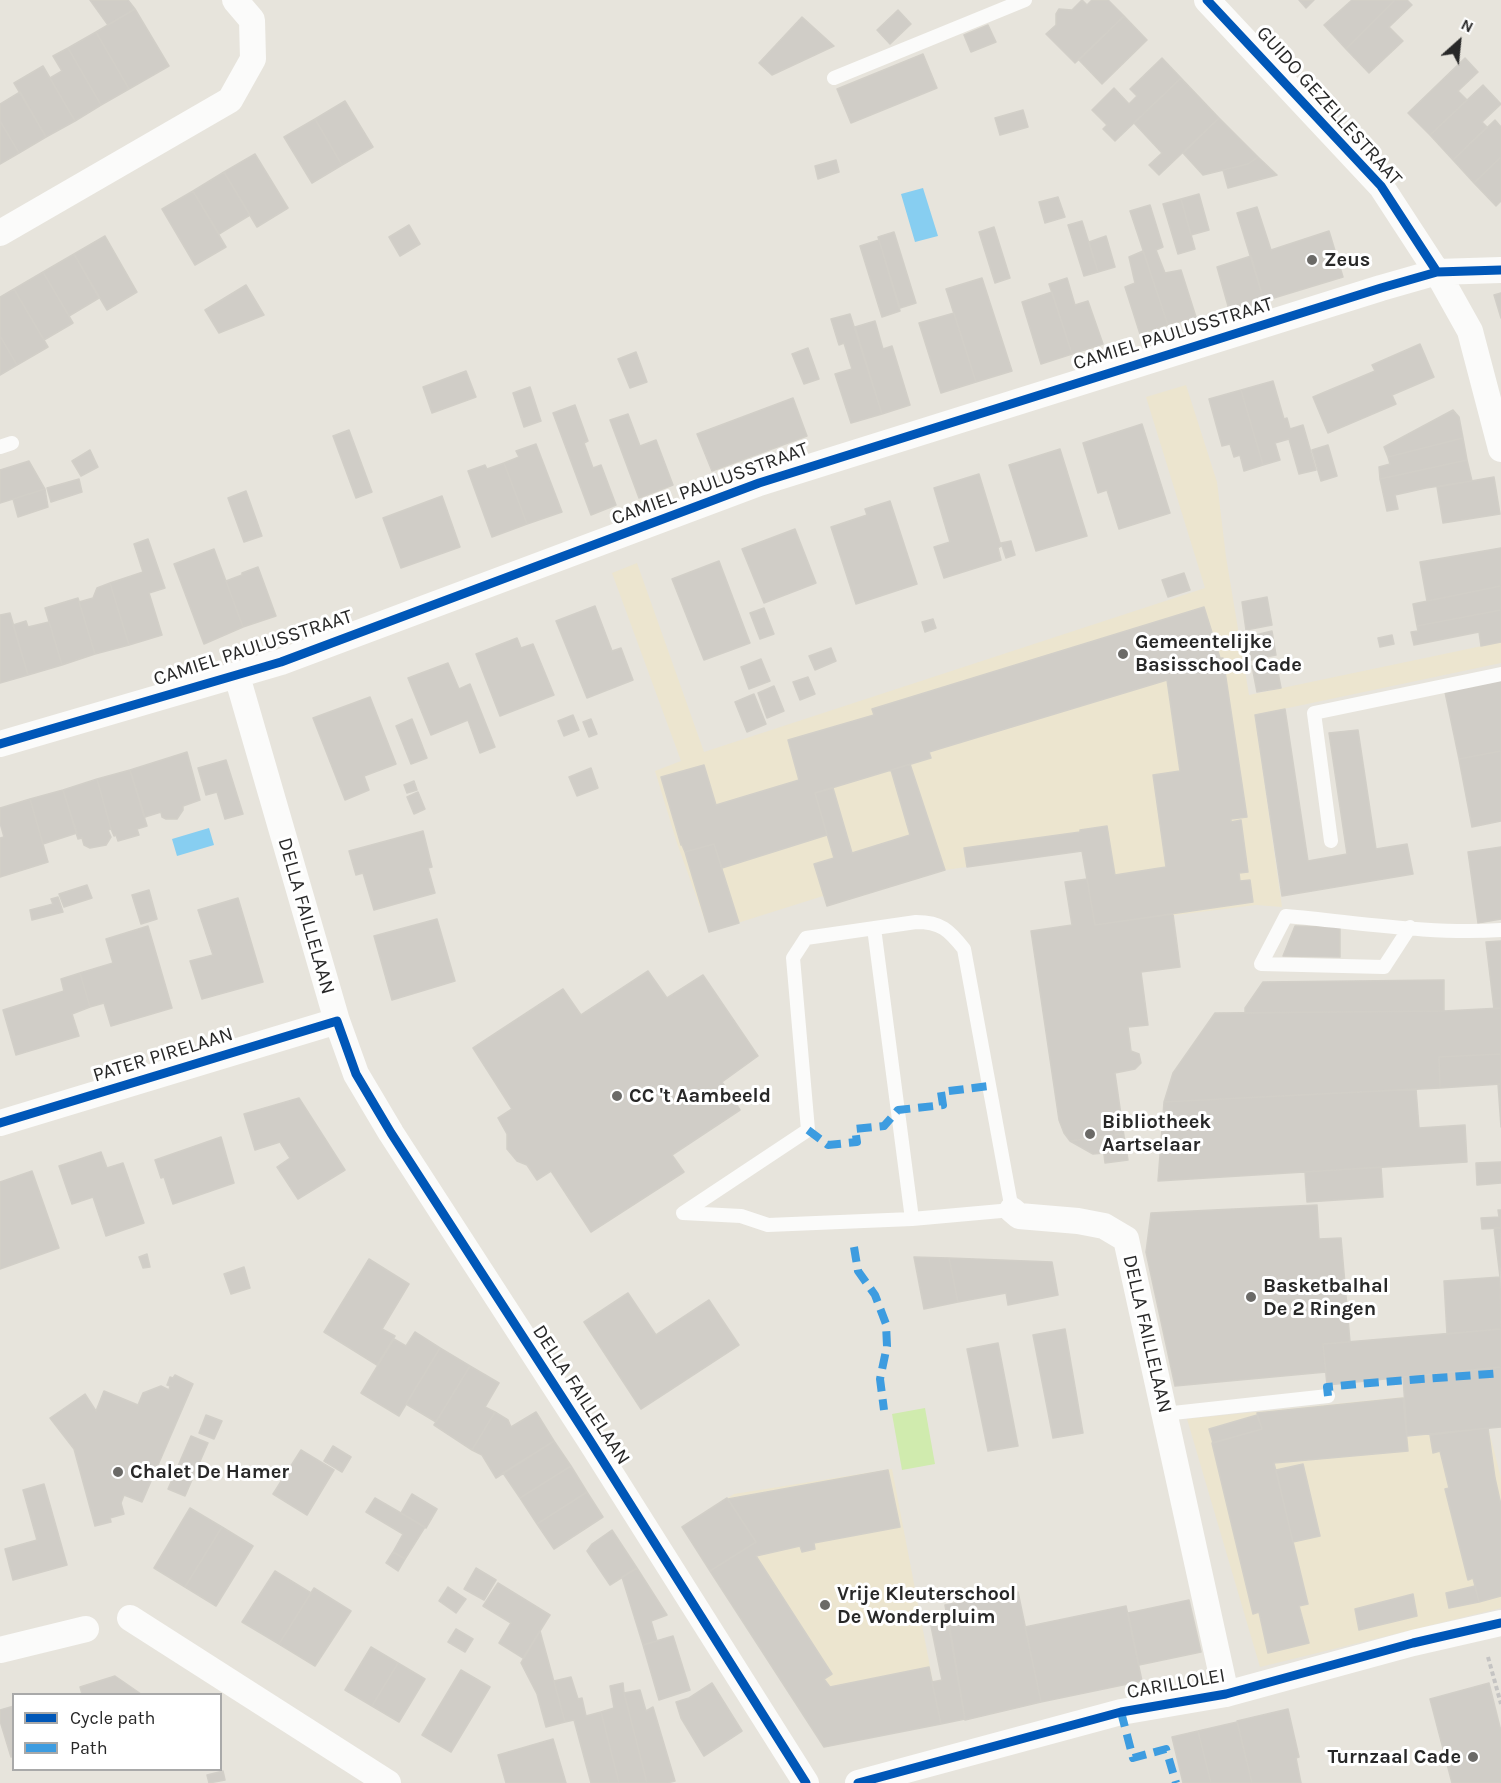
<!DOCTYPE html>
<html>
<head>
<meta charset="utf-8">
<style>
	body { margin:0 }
	#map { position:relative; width:1501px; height:1783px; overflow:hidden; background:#e7e4dc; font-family:Karla,sans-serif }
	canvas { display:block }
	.legend { position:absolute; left:12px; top:1693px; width:210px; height:78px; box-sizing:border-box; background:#fff; border:2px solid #a9a9a9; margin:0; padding:8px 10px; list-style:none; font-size:18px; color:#282828 }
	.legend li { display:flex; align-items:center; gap:12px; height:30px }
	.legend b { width:30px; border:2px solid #a9a9a9 }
	.north { position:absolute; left:1429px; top:12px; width:60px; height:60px; -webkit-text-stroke:4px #fff; paint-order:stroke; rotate:27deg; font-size:16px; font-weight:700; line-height:24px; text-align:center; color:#282828 }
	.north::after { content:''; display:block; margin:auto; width:21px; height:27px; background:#282828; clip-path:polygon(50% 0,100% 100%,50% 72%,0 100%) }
</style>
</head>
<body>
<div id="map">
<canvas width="1501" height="1783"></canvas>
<ul class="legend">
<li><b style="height:8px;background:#0057b8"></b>Cycle path</li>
<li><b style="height:8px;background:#3d9ce0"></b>Path</li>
</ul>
<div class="north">N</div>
</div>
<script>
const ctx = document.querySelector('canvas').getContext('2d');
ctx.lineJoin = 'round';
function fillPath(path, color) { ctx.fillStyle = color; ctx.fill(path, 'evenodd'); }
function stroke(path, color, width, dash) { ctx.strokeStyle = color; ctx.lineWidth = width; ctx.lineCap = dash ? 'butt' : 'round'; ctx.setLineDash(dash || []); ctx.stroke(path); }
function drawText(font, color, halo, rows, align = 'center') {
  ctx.font = font + ' Karla,sans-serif'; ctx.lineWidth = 6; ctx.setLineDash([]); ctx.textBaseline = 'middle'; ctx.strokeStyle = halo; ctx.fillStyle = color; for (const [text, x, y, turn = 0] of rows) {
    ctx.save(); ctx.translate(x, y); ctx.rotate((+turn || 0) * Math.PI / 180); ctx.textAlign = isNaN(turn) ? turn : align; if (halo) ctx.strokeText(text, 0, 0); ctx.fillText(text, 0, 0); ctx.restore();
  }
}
const education = new Path2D(`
	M1186,385L1217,482L1226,557L1249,695L1501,642V663L1255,715L1282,907L1256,905L1095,925L1082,851L945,870L827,906L823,896L709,932L677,843L655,771L681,761L612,573L637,563L704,752L1205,588L1146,397Z
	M1404,1397L1408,1437L1488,1427L1501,1478V1608L1260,1667L1187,1419Z
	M892,1469L941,1724L824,1747L682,1527L734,1494Z`);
const pitch = new Path2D(`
	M925,1408L935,1464L902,1470L892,1414Z`);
const water = new Path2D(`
	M923,188L938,236L915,242L901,194Z
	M209,828L214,845L177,856L172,839Z`);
const building = new Path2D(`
	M90,0H128L135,9L108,25Z
	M1082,0L1087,5L1092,0H1108L1124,16L1075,63L1046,34L1056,25V14L1059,9L1072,10Z
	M1299,0H1314L1306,8Z
	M1352,0H1395L1346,49L1324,25Z
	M1395,0H1407L1412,5L1389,27L1403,41L1369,73L1346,49Z
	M135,9L169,66L129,89L96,32Z
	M898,10L911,24L890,44L877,30Z
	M1124,16L1147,40L1102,84L1079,60Z
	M802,17L834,46L772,75L759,63Z
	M988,25L996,42L971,52L964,35Z
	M96,32L129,89L101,105L68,48Z
	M68,48L101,105L75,121L50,78L62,71L53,56Z
	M923,54L937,88L851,123L837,89Z
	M1162,58L1181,78L1115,141L1103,129L1107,125L1092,110L1114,88L1129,104L1137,96L1130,89Z
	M1465,58L1478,72L1458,91L1467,100L1430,135L1408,113Z
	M43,66L75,121L46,137L14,83Z
	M1181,78L1219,118L1159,175L1149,165L1162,153L1134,123Z
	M1483,85L1501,104L1482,122L1487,127L1453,160L1430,135Z
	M20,92L46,137L19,153L0,121V104Z
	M345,101L373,147L342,165L315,119Z
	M1023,110L1028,127L1000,135L995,118Z
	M1219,118L1258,157L1248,164L1203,175L1183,153Z
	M315,119L342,165L312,183L284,137Z
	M1495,120L1501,127V157L1474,183L1453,160Z
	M0,121L19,153L0,164Z
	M255,154L288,208L257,227L224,172Z
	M1258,157L1277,175L1228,188L1223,170L1248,164Z
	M1501,157V201L1496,206L1474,183Z
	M836,160L839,172L818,179L815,166Z
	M224,172L250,215L219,234L193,191Z
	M193,191L226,247L195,265L162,209Z
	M1199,194L1209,230L1191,235L1181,199Z
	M1058,197L1065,217L1045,223L1039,202Z
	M1181,199L1195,249L1178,254L1163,204Z
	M1150,205L1163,247L1156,250L1165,273L1181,270L1196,317L1168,325L1130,211Z
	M1257,207L1271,250L1329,231L1343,277L1264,301L1237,213Z
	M1082,221L1098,272L1084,276L1068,225Z
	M409,225L420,244L400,256L389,237Z
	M994,227L1010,278L995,283L979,232Z
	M894,232L916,303L900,308L878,237Z
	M105,236L137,292L107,310L74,254Z
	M1106,236L1115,267L1098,272L1089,242Z
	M879,240L900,311L882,317L860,246Z
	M1143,251L1168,325L1140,334L1125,287L1135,283L1129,257Z
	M74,254L99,298L69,316L43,272Z
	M1251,256L1264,301L1230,313L1217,267Z
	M43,272L73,323L44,340L14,289Z
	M982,278L1012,371L976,382L946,289Z
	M1067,278L1075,305L1088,301L1103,344L1072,354L1049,284Z
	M246,285L264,315L219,333L205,310Z
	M14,289L48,347L17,365L0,336V297Z
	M1052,292L1072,354L1041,364L1022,302Z
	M1501,293V318L1494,295Z
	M954,313L976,382L941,393L919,323Z
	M850,314L882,414L851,423L835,374L852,369L844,343L839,345L831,319Z
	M875,321L883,349L892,346L910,405L882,414L855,327Z
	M0,336L17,365L0,375Z
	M1420,344L1434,377L1392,395L1396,404L1328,433L1313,397L1375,371L1372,365Z
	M808,348L819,379L804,384L792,354Z
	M636,352L647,382L630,388L618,359Z
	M466,371L476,397L432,413L423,387Z
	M1273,381L1284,419L1287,418L1290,429L1303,425L1316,470L1299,474L1289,439L1275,443L1280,460L1263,465L1241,390Z
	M530,387L541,421L524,427L513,393Z
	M1241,390L1263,465L1244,471L1240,455L1234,457L1230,444L1222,446L1209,399Z
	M793,398L807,436L712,471L697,434Z
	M575,405L588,441L584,443L593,468L601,465L616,505L591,515L553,413Z
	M1453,410L1459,417L1463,438L1388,457L1384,447Z
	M628,414L640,446L656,440L673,485L639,498L610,420Z
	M1142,424L1170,513L1119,529L1107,490L1098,493L1083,443Z
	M349,430L372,492L356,498L333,436Z
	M1463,438L1467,460L1380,479L1379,467L1390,464L1388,457Z
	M536,444L562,512L527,524L504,463L519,457L516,451Z
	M1328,445L1337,476L1321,481L1312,450Z
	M1060,449L1087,536L1036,551L1009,465Z
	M90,450L98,467L81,476L72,461Z
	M1467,460L1472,481L1426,488L1395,495L1398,509L1387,511L1380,479Z
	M29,461L45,489L0,503V470Z
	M504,463L527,524L492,537L468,471L485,465L487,469Z
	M979,474L1001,546L998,548L1001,560L944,578L934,547L950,542L934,488Z
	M1494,477L1500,514L1443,523L1437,487Z
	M79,479L82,492L51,502L47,488Z
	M45,489L48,507L18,517L13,499Z
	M246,491L262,536L244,542L228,498Z
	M442,496L460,547L401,568L383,518Z
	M890,501L917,584L856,604L831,527L867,515L865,509Z
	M795,529L816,583L764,603L742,549Z
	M148,539L165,588L149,593L162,635L129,645L110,583L143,572L134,544Z
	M1011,541L1015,555L1006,558L1001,543Z
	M1501,548V586L1427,601L1420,562Z
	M214,549L243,627L204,644L174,564Z
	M719,561L750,643L704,660L672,579Z
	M258,567L276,616L243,627L226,581L242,575V573Z
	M1184,573L1190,590L1168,597L1162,580Z
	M110,583L129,645L95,654L79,602L93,598L97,588Z
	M1501,586V610L1417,626L1413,604Z
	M1267,597L1272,625L1246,630L1242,602Z
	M78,598L95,654L62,665L45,608Z
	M595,606L612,651L621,648L633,680L587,698L556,621Z
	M1204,607L1220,658H1223L1247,817L1231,819V822L1241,820L1248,872L1239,873L1240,881L1250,880L1253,902L1095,925L1082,851L967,867L964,848L1080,832V830L1107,826L1115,875L1166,867L1153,775L1180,771L1167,680L929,752L931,758L815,793L827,835L722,868L714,844L685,852L682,845H681L661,777L704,765L716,805L799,780L788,740L874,715L872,709Z
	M764,608L774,634L760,639L750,613Z
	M1501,610V642L1481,646L1479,632L1414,645L1411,632L1418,631L1417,626Z
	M10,613L28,675L0,683V615Z
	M933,619L936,628L925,632L922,622Z
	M26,621L28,627L49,622L62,665L28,675L13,625Z
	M1272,631L1276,655L1251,660L1247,637Z
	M1392,635L1394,644L1380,647L1378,638Z
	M517,638L521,648L533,644L554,695L500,716L476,654Z
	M831,648L836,661L815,670L809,656Z
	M761,659L770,681L749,689L741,667Z
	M1276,662L1281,688L1257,692L1252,666Z
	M448,663L459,689L470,684L495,747L480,753L468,720L431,735L408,678Z
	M808,677L815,694L800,700L793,682Z
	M1501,681V751L1459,759L1445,692Z
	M774,686L784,711L767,718L758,693Z
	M754,694L766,724L747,732L735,702Z
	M370,697L396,764L364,776L369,790L345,800L313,718Z
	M1285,709L1308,861L1347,854L1329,733L1358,730L1376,849L1407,844L1413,874L1282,896L1255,715Z
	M573,715L579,730L564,736L558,721Z
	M412,719L427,758L411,764L396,726Z
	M591,719L597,734L589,737L583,722Z
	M1501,751V821L1472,827L1459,759Z
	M187,752L200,800L183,806V810L177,819H166L162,817L161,812L145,817L130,770Z
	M226,760L243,814L225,819L217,792L206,795L198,768Z
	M910,764L945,870L827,906L814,864L834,858L815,793L833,788L852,853L910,835L891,770Z
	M591,768L598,788L577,796L569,777Z
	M130,770L147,826L137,829L139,835L118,841L116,835L114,836L111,829L97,779Z
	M97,779L111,829L108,830L111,837L106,845L90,848L84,845L82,838L78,839L63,790Z
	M414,781L417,790L407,793L404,785Z
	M63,790L77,833L43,844L30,799Z
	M418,792L425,809L414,814L407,797Z
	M30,799L48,862L0,877V838L4,837L0,823V808Z
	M423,831L432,867L428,868L435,893L374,910L363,873L356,875L349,851Z
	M714,844L739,923L709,932L685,852Z
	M1501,847V919L1478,923L1468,852Z
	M1087,879L1095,925L1173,914L1180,967L1141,972L1148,1025L1128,1027L1131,1051L1139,1054L1141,1063L1135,1069L1115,1073L1124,1136L1121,1134L1070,1141L1064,1133L1059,1120L1031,931L1072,925L1065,882Z
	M87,885L92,898L64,907L59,894Z
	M149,890L157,919L141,924L132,895Z
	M58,897L63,912L32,920L30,910L53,904L51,899Z
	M238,898L263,982L202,999L190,961L213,955L198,910Z
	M437,919L455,981L392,1000L374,936Z
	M148,926L172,1008L111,1026L104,1003L90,1007L80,973L113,963L106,939Z
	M1295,926L1340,927V957L1283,956Z
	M1501,941V1008L1494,1009L1486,942Z
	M648,971L667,998L703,975L758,1056L722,1082L740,1110L672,1155L684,1172L591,1232L551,1171L537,1180L527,1165L517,1161L507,1149V1134L498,1118L512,1109L473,1048L563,989L581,1015Z
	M80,973L90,1007L72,1014L79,1036L16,1055L3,1010L64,991L61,979Z
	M1444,980V1011L1245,1013V1008L1263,982Z
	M1501,1008V1054L1439,1057L1440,1088L1164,1102L1173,1073L1215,1013L1444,1011Z
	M1501,1054V1084L1440,1088L1439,1057Z
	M1498,1084H1501V1127Z
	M1416,1089L1419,1128L1465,1125L1467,1162L1158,1181L1164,1102Z
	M299,1098L345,1170L298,1199L277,1167L290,1158L280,1142L255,1150L244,1114Z
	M1121,1134L1124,1136L1128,1160L1105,1163L1102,1137Z
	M221,1137L234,1183L173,1204L164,1177L161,1178L155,1160Z
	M1102,1137L1104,1153L1093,1154L1070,1141Z
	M101,1152L107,1168L123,1163L144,1223L106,1236L93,1197L72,1204L59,1166Z
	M1501,1162V1183L1477,1185L1476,1163Z
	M1381,1167L1383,1197L1307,1202L1305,1172Z
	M32,1171L59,1248L0,1269V1182Z
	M1317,1205L1319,1239L1341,1238L1350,1342L1323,1344L1326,1372L1175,1386L1146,1252L1151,1213Z
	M1498,1210H1501V1228L1482,1229L1481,1218L1499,1217Z
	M1494,1228H1501L1500,1277Z
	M147,1254L150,1267L143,1268L139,1257Z
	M914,1257L949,1258L958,1302L924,1309Z
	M949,1258L1052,1262L1058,1295L1008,1305L1006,1293L958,1302Z
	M369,1259L409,1284L382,1329L395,1336L377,1365L324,1332Z
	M244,1267L250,1288L231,1294L224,1274Z
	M1500,1277L1501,1329L1447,1334L1444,1281Z
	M628,1293L656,1335L709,1300L739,1345L641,1409L584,1322Z
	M1065,1329L1083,1433L1053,1438L1033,1335Z
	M1501,1329V1367L1327,1385L1323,1344Z
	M415,1332L440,1348L399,1416L361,1393L394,1339L406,1346Z
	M998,1343L1018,1446L988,1451L967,1349Z
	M440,1348L470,1366L436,1422L406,1404Z
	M470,1366L499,1383L485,1407L495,1412L472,1450L434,1425Z
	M1501,1367V1427L1407,1436L1403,1377Z
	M175,1375L193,1384L142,1502L124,1495L121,1503L124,1514L110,1518L111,1522L95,1526L74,1449L50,1418L85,1394L96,1411L104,1391L138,1405L143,1393L161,1386L169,1390L170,1386L167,1385L170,1377L173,1378Z
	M1403,1398L1408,1451L1274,1463L1308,1604L1299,1606L1309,1643L1268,1653L1259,1612L1253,1614L1212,1443L1262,1429L1257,1413Z
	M495,1412L508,1420L511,1427L536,1412L554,1441L496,1478L482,1455L472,1450Z
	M206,1415L222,1421L214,1439L199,1433Z
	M1257,1415L1262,1429L1213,1443L1209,1429Z
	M1488,1428L1495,1478L1501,1505V1596L1479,1602L1473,1578L1468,1580L1445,1489L1449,1488L1440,1451L1433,1453L1430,1435Z
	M191,1436L208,1443L185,1496L168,1489Z
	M554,1441L571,1466L520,1498L503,1473Z
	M333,1446L351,1457L342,1472L324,1461Z
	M301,1450L334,1470L307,1515L273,1494Z
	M1303,1464L1320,1536L1293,1542L1276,1470Z
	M571,1466L587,1492L537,1524L520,1498Z
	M888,1470L900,1527L814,1543L815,1549L802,1552L800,1546L756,1556L832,1674L824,1679L830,1687L929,1667L941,1724L824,1747L710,1571L756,1542L728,1499Z
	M44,1484L67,1565L13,1580L5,1549L37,1540L23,1490Z
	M587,1492L603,1517L554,1549L537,1524Z
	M412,1494L437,1509L426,1528L401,1513Z
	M375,1498L425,1527L405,1559L393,1552L403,1534L366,1512Z
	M727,1498L756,1542L710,1571L682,1527Z
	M190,1508L222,1527L185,1587L154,1568Z
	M222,1527L253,1546L216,1606L185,1587Z
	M612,1530L637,1568L610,1585L587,1551L592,1544Z
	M393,1552L405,1559L398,1571L386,1563Z
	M476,1568L496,1580L484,1600L464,1589Z
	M637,1568L667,1615L651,1621L657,1641L643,1645L622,1577Z
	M275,1571L311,1593L279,1644L242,1622Z
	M498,1583L550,1615L523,1658L499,1643L511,1623L483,1606Z
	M1475,1586L1479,1602L1449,1608L1446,1593Z
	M448,1587L466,1599L456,1613L439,1601Z
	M314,1588L351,1611L315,1666L279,1644Z
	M1018,1592L1041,1702L965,1720L945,1605Z
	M1413,1594L1417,1616L1359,1630L1355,1609Z
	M1189,1600L1201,1652L1139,1665L1128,1613Z
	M1126,1606L1142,1681L1041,1702L1025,1627Z
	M949,1622L965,1719L941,1724L932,1682L942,1680L931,1626Z
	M456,1629L473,1639L465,1652L448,1642Z
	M540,1631L565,1722L546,1727L537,1694L521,1663Z
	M673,1636L690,1690L659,1700L643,1645Z
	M371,1647L398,1663L372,1706L345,1690Z
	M398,1663L425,1679L399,1722L372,1706Z
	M461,1670L490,1687L451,1752L422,1735Z
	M115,1676L141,1694H82L80,1687Z
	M571,1677L578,1699L582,1698L586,1716L601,1712L619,1783H591L574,1720L565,1722L554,1681Z
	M623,1683L624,1693L647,1783H619L601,1712L614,1708L610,1686Z
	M712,1683L742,1731L704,1756L681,1718L676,1702L689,1698Z
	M1489,1683L1501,1731V1783H1452L1430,1699Z
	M640,1690L646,1711L653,1707L675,1781L667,1783H647L624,1693Z
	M14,1706V1756L11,1757L0,1721V1710Z
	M1288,1709L1299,1757L1296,1758L1301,1783H1252L1237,1721Z
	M1237,1722L1252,1783H1211L1198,1731Z
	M1198,1731L1211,1783H1183L1172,1737Z
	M553,1739L566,1783H506L498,1755Z
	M223,1771L225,1780L209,1783L207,1775Z`);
const path = new Path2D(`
	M1488,1657L1501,1704`);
const service = new Path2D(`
	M834,78L1025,0
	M0,447L12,443
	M1331,841L1314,713L1501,674
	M916,922C941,922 949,930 964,949L1012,1210L912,1219L768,1225L741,1216L683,1213L808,1130L793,958L806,938Z
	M1410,927L1384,967L1261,964L1286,916C1356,922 1431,935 1501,930
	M874,928L912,1219
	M1164,1414L1328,1396`);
const minor = new Path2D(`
	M1207,0L1381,186L1437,272L1470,331L1501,449
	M0,233L230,100L253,59L252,20L235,0
	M237,676L337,1021L356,1074L391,1133L589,1439L806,1783
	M0,744L281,662L759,483L1381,288L1437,272L1501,270
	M0,1123L337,1021
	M1012,1210L1019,1216L1078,1221L1104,1226L1126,1239L1226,1694
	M130,1618L388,1783
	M0,1650L86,1629
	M858,1783L1121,1712L1226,1694L1413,1643L1501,1623`);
const quiet = new Path2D(`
	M808,1130L828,1145L857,1142L855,1129L884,1126L898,1110L943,1105L941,1092L989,1086
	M854,1247L858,1271L875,1295L886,1324L887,1346L880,1379L884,1410
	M1328,1396L1327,1387C1385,1381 1443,1378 1501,1373
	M1121,1712L1133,1758L1166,1749L1176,1783`);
const cycleway = new Path2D(`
	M1207,0L1381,186L1437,272
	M0,744L281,662L759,483L1381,288L1437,272L1501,270
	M0,1123L337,1021L356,1074L391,1133L589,1439L806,1783
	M858,1783L1121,1712L1226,1694L1413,1643L1501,1623`);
const markers = [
	[1312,260,6,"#6b6a67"],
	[1123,654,6,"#6b6a67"],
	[617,1096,6,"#6b6a67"],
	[1090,1134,6,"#6b6a67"],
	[1251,1297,6,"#6b6a67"],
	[118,1472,6,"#6b6a67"],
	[825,1605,6,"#6b6a67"],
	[1473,1757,6,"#6b6a67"]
];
const streetNames = [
	["GUIDO GEZELLESTRAAT",1329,106,48],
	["CAMIEL PAULUSSTRAAT",1173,334,-17],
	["CAMIEL PAULUSSTRAAT",710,484,-20],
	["CAMIEL PAULUSSTRAAT",253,648,-18],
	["DELLA FAILLELAAN",306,916,74],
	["PATER PIRELAAN",163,1055,-17],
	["DELLA FAILLELAAN",1147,1334,77],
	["DELLA FAILLELAAN",581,1395,57],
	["CARILLOLEI",1176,1684,-10]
];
const poiNames = [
	["Zeus",1324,260],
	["Gemeentelijke",1135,642],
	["Basisschool Cade",1135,665],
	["CC 't Aambeeld",629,1096],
	["Bibliotheek",1102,1122],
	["Aartselaar",1102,1145],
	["Basketbalhal",1263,1286],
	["De 2 Ringen",1263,1309],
	["Chalet De Hamer",130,1472],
	["Vrije Kleuterschool",837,1594],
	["De Wonderpluim",837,1617],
	["Turnzaal Cade",1461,1757,"right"]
];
fillPath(education, '#ece5cf');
fillPath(pitch, '#d0ebae');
fillPath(water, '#87cef1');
fillPath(building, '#d0cdc7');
stroke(building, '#d2cfc8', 1.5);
stroke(path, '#c5c4c3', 4, [4.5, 3]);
stroke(service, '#fbfbfa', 14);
stroke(minor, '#fbfbfa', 26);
stroke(quiet, '#3d9ce0', 8, [15, 8]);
stroke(cycleway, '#0057b8', 9);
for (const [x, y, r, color] of markers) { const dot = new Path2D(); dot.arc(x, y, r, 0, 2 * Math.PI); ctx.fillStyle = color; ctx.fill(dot); stroke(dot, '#fff', 2); }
drawText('20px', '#282828', '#fff', streetNames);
drawText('bold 20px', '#282828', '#fff', poiNames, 'left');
</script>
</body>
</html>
